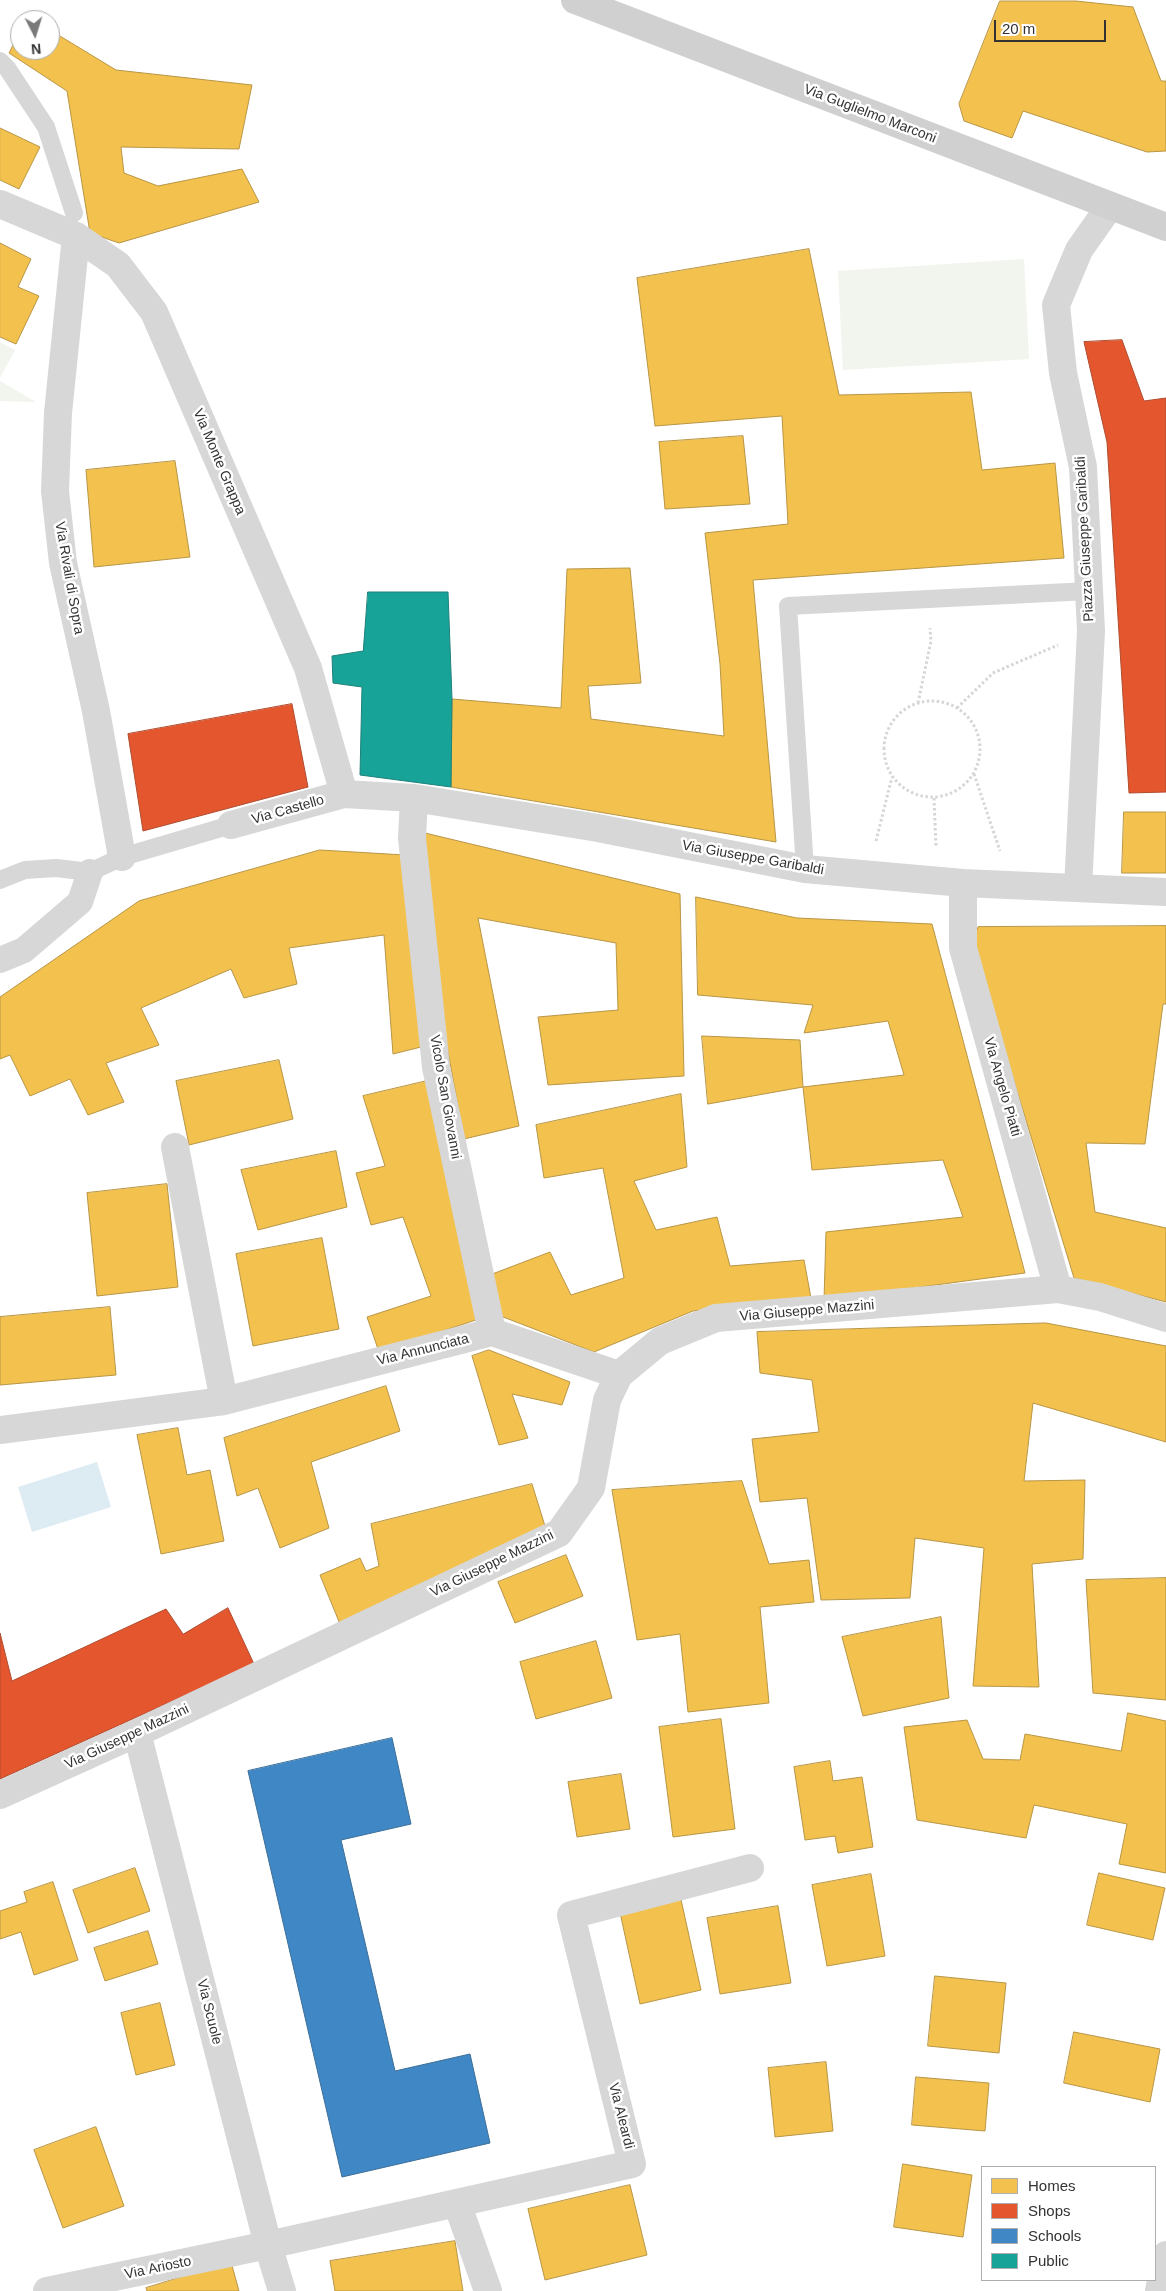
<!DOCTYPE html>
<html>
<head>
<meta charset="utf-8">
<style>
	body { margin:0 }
	#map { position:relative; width:1166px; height:2291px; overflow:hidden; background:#fff; font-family:Arial,sans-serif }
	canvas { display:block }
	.legend { position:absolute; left:981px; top:2166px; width:175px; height:115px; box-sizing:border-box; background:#fff; border:1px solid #adadad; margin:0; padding:6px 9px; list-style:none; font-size:15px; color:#333 }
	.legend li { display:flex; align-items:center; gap:10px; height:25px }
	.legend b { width:25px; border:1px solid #adadad }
	.north { position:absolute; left:10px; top:10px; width:50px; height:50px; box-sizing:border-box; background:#fff; border:1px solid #adadad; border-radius:50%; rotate:175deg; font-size:14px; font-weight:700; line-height:20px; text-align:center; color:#333 }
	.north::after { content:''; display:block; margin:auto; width:18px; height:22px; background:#7a7a7a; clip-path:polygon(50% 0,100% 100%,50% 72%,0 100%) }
	.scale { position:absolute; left:994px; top:20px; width:112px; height:22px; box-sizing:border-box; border:2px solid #333; border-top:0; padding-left:6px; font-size:15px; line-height:18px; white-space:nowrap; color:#333; -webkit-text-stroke:4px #fff; paint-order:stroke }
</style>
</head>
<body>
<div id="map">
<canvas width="1166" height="2291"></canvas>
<ul class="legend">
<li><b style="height:14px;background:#f2c14e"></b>Homes</li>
<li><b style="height:14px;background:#e4572e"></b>Shops</li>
<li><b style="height:14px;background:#3f88c5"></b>Schools</li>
<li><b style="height:14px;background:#17a398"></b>Public</li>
</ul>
<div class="north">N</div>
<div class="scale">20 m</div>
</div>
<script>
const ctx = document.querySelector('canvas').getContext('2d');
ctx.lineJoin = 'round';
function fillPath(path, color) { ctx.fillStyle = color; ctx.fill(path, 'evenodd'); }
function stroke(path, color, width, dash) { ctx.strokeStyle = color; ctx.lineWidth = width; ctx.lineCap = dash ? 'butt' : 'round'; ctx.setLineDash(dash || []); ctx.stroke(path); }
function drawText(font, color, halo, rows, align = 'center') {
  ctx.font = font + ' Arial,sans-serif'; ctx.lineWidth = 5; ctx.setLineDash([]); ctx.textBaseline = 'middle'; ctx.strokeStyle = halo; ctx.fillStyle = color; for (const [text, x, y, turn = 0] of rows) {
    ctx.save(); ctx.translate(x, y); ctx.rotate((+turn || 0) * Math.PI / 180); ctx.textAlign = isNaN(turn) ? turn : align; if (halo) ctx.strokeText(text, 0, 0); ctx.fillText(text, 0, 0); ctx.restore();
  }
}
const green = new Path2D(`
	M1024,259L1029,359L843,370L838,271Z
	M0,342L15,350L0,378Z
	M0,381L36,402L0,401Z`);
const water = new Path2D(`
	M97,1462L111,1507L32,1532L18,1487Z`);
const homes = new Path2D(`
	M1000,1H1076L1133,7L1161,81H1166V151L1147,152L1023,111L1012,138L964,121L959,104Z
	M50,30L116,70L252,85L239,149L121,147L124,173L158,186L242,169L259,202L119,243L90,233L67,91L9,53L20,31V50H50Z
	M0,128L40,147L19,189L0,180Z
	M0,243L31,259L18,287L39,296L16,344L0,337Z
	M809,249L839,395L971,392L982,470L1055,463L1064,558L753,580L776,842L451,787L452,699L561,708L567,569L630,568L641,683L588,686L591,719L724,736L720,664L705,533L788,524L782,416L655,426L637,278Z
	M743,436L750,504L665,509L659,442Z
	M175,461L190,557L94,567L86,470Z
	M1124,812H1166V873H1122Z
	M425,833L680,894L684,1076L548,1085L538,1017L618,1010L616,943L478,918L519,1126L464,1139L425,926Z
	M320,850L405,855L425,1046L393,1054L384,935L289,948L297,984L244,998L231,969L141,1008L159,1045L106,1063L124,1102L88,1115L70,1079L30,1096L10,1055L0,1059V997L139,901Z
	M696,897L797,918L932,924L1025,1273L824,1300L826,1232L963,1217L943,1160L812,1170L803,1087L904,1075L888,1021L804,1033L813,1005L698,995Z
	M1166,926V1004H1163L1145,1144L1086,1143L1095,1212L1166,1228V1302L1074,1278L972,943L978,927Z
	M702,1036L800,1040L803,1087L708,1104Z
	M279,1060L293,1119L189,1145L176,1081Z
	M427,1081L482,1318L379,1352L367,1317L431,1296L403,1217L371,1225L356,1173L385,1166L363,1096Z
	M681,1094L687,1167L634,1181L656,1230L717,1217L730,1266L804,1260L811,1298L693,1311L594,1352L498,1315L487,1276L550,1252L571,1295L624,1278L603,1168L544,1178L536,1125Z
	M336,1151L347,1207L258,1230L241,1170Z
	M167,1184L178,1287L97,1296L87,1193Z
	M322,1238L339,1329L253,1346L236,1254Z
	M110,1307L116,1375L0,1385V1317Z
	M1046,1323L1166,1346V1442L1033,1403L1024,1481L1085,1480L1083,1559L1032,1564L1039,1687L973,1686L984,1548L915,1538L910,1598L821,1600L807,1498L760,1502L752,1439L819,1432L812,1380L760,1373L757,1332Z
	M489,1350L570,1382L562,1405L512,1394L528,1438L499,1445L472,1356Z
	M386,1386L400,1431L311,1462L329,1528L280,1548L258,1488L237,1496L224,1438Z
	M178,1428L187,1475L210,1470L224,1541L161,1554L137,1435Z
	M742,1481L769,1564L809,1560L814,1602L760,1607L769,1703L688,1712L680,1634L637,1640L612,1490Z
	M532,1484L545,1526L342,1629L320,1575L360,1558L366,1571L379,1566L371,1524Z
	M566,1555L583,1596L515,1623L498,1582Z
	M1166,1578V1700L1093,1693L1086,1580Z
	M941,1617L949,1698L863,1716L842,1637Z
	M596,1641L612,1698L536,1719L520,1662Z
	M1128,1713L1166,1721V1873L1119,1864L1127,1824L1034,1805L1026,1838L917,1820L904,1727L967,1720L983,1759L1020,1760L1025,1734L1121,1751Z
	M721,1719L735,1829L673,1837L659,1727Z
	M830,1761L833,1781L862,1777L873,1847L838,1853L835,1836L805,1840L794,1767Z
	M621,1774L630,1829L577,1837L568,1782Z
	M135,1868L150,1911L88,1933L73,1890Z
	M1099,1873L1165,1888L1153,1940L1087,1925Z
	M871,1874L885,1956L827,1966L812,1885Z
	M53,1882L78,1960L34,1975L21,1932L0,1939V1911L27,1902L24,1892Z
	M680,1895L701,1990L640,2004L619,1908Z
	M778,1906L791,1983L720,1994L707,1918Z
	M148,1931L158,1964L105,1981L94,1948Z
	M935,1976L1006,1983L999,2053L928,2046Z
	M160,2003L175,2065L136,2075L121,2013Z
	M1074,2032L1160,2049L1150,2102L1064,2083Z
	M826,2062L833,2131L775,2137L768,2068Z
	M916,2077L989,2083L985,2131L912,2125Z
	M96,2127L124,2206L63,2228L34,2150Z
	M903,2164L972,2175L963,2237L894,2227Z
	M630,2185L647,2255L545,2280L528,2209Z
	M455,2241L463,2291H335L330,2261Z
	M231,2262L239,2291H147L146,2288Z`);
const shops = new Path2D(`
	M1122,340L1144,401L1166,398V792L1129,793L1107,442L1084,342Z
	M292,704L308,787L143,831L128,734Z
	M228,1608L254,1664L0,1779V1633L12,1681L166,1609L183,1634Z`);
const schools = new Path2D(`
	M392,1738L411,1824L341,1840L395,2071L470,2054L490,2143L342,2177L248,1771Z`);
const public = new Path2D(`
	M368,592H448L452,699L451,787L360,775L362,687L333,683L332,656L363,651Z`);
const path = new Path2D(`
	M884 749a48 48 0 1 1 96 0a48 48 0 1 1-96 0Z
	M918,703L931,641L930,628
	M957,708L993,673L1058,645
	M974,774L1000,851
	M934,798L936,847
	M876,841L892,777`);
const service = new Path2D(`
	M0,61L7,68L46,127L74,213
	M805,869L788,606L1089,591
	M0,880L25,870L56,868L90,872L122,857L231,825`);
const pedestrian = new Path2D(`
	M0,960L24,950L80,902L90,872`);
const minor = new Path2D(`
	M0,204L76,236L118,265L154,312L308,668L344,794
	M76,236L58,413L55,491L63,563L96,711L122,857
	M414,798L412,838L436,1067L492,1332
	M231,825L344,794L414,798L598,828L805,869L963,883L1166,892
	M963,883V948L1058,1289
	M1078,888L1091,631L1083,467L1063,373L1056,305L1079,250L1110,206
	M175,1147L224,1401
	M0,1430L224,1401L492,1332L619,1375
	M137,1733L268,2245L282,2291
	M0,1795L137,1733L559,1533L591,1488L607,1400L619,1375L660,1341L716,1318L1058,1289L1100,1297L1166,1318
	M457,2203L488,2291
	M47,2291L268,2245L632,2164L571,1915L750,1868
	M1159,2291L1166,2255`);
const secondary = new Path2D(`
	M575,0L1166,227`);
const streetNames = [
	["Via Guglielmo Marconi",870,114,21],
	["Via Monte Grappa",219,462,67],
	["Piazza Giuseppe Garibaldi",1085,539,-93],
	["Via Rivali di Sopra",69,578,80],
	["Via Castello",288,810,-16],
	["Via Giuseppe Garibaldi",753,858,10],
	["Via Angelo Piatti",1002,1087,74],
	["Vicolo San Giovanni",445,1097,80],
	["Via Giuseppe Mazzini",807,1311,-5],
	["Via Annunciata",423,1350,-14],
	["Via Giuseppe Mazzini",492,1564,-26],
	["Via Giuseppe Mazzini",127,1737,-25],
	["Via Scuole",209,2012,76],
	["Via Aleardi",621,2116,76],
	["Via Ariosto",158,2268,-12]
];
fillPath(green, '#f1f5ed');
fillPath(water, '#ddebf3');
fillPath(homes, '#f2c14e');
stroke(homes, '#b99646', 1);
fillPath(shops, '#e4572e');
stroke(shops, '#af4c30', 1);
fillPath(schools, '#3f88c5');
stroke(schools, '#3b6e99', 1);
fillPath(public, '#17a398');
stroke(public, '#1f817a', 1);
stroke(path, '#d6d6d6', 3, [2.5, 2.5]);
stroke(service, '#d7d7d7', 18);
stroke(pedestrian, '#d7d7d7', 26);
stroke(minor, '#d7d7d7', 28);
stroke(secondary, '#d0d0d0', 28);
drawText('14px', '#333', '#fff', streetNames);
</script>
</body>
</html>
